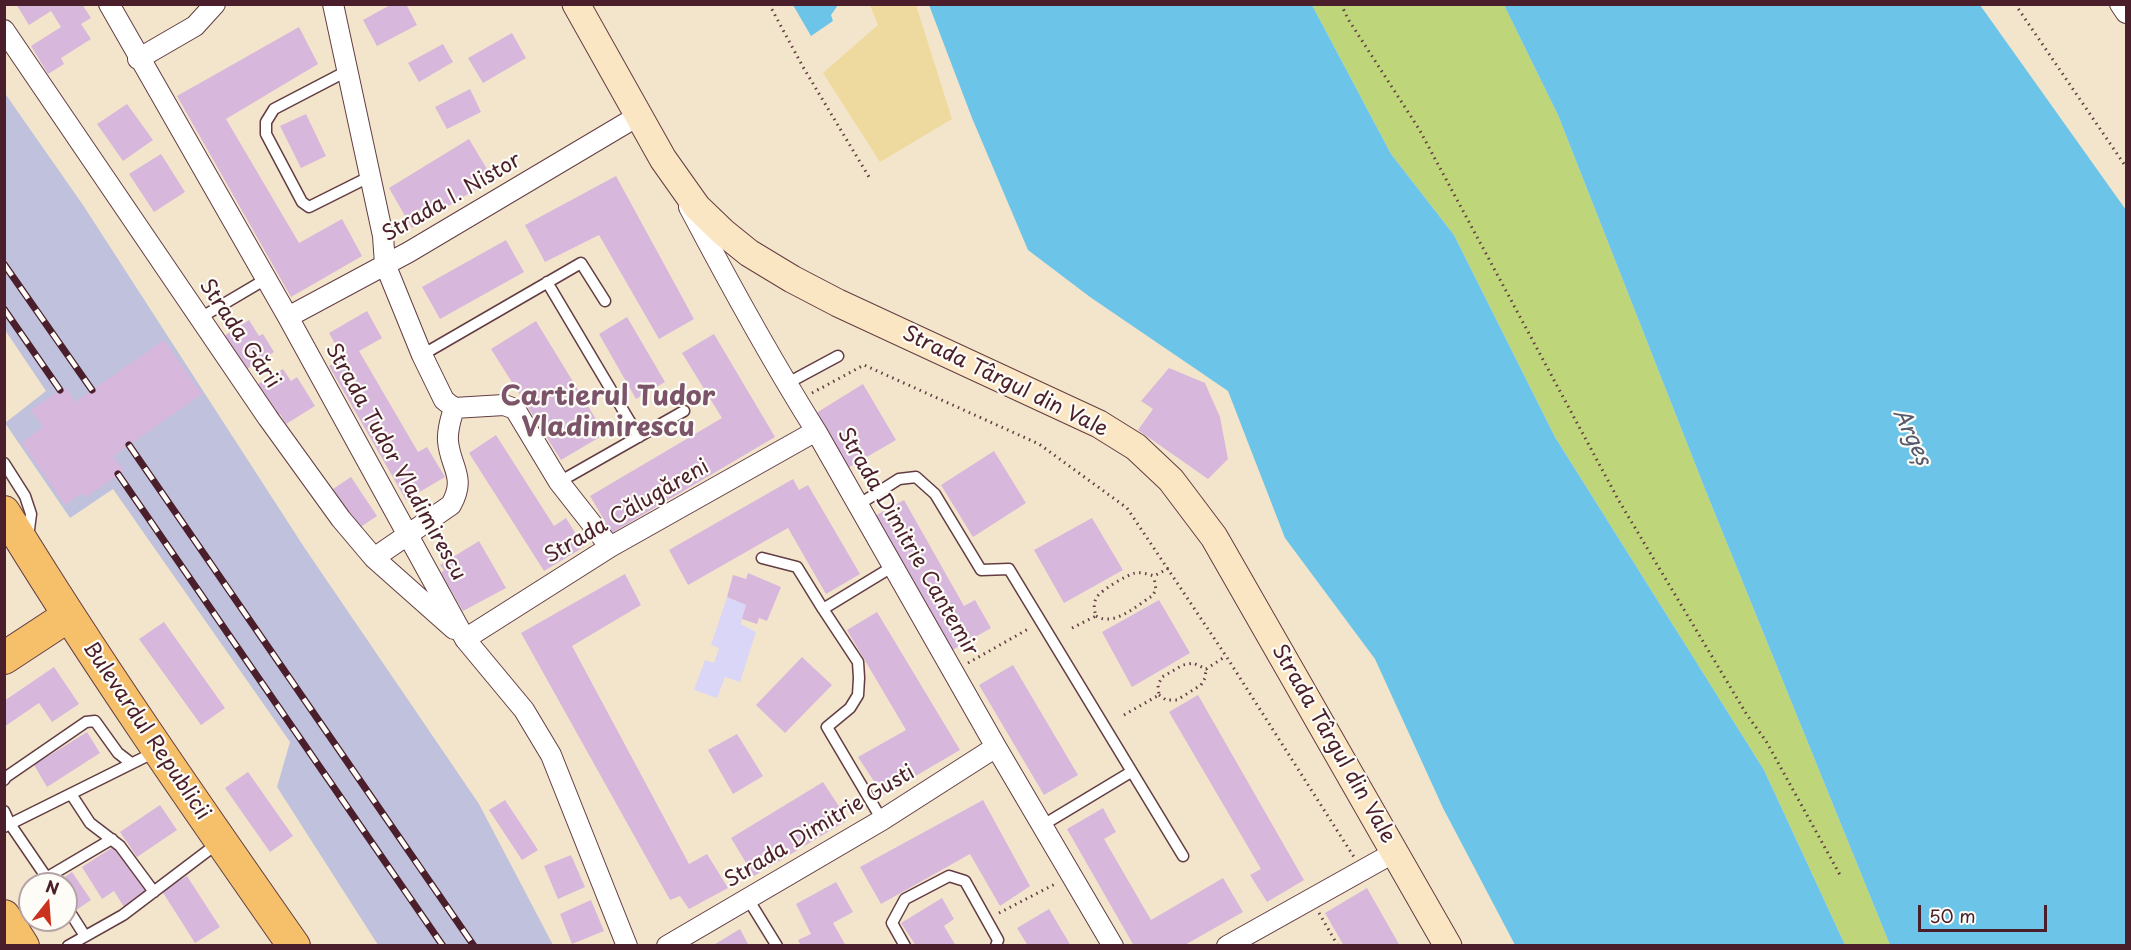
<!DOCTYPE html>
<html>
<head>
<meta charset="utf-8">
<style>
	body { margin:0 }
	#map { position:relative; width:2131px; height:950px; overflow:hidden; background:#f3e5cb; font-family:"Playpen Sans",sans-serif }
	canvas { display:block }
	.frame { position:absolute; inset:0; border:6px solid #4a1f2b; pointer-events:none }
	.north { position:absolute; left:18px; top:872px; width:60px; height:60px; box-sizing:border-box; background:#fdfcf7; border:2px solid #b5a4a5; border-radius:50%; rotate:17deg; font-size:16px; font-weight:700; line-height:24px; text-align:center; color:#4a1f2b }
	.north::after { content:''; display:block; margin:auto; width:21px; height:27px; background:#c8321e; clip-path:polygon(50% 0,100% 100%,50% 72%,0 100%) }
	.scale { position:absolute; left:1918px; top:905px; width:129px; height:27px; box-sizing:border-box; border:3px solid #4a1f2b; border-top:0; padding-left:8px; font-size:18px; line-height:21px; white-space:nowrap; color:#4a1f2b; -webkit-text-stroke:4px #fdfcf7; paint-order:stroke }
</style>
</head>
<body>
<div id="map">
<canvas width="2131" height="950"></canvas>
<div class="frame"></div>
<div class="north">N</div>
<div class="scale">50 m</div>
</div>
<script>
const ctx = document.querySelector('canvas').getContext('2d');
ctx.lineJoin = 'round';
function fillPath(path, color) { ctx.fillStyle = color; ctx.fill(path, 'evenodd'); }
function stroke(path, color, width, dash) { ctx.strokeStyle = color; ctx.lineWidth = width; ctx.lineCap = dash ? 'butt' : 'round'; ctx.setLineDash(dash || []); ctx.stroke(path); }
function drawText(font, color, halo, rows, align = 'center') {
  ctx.font = font + ' "Playpen Sans",sans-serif'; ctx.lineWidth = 4.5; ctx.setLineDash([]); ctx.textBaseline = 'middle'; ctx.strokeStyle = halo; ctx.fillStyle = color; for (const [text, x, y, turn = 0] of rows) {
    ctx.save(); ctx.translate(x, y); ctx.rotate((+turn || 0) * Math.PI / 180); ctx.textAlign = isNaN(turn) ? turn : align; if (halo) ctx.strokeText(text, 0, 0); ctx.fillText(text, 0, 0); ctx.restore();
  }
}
const built = new Path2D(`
	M727,597L746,605L741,624L756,632L740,682L725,677L717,698L694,690L705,660L714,663L719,648L711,645Z`);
const industrial = new Path2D(`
	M4,92L83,205L304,547L479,804L553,945H378L277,787L290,742L113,489L70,518L5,423L46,391L5,330Z`);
const green = new Path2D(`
	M1312,5H1504L1558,115L1705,489L1890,945H1845L1764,770L1555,437L1454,235L1391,154Z`);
const sand = new Path2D(`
	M870,5H916L952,119L880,162L823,73L878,25Z`);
const water = new Path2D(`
	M793,5L838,4V5L831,15L833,21L811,36Z
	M929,5H1312L1391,154L1454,235L1555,437L1764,770L1845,945H1515L1443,808L1375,659L1285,538L1228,391L1090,297L1028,250L972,118Z
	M1504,5H1980L2126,210V945H1890L1705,489L1558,115Z`);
const building = new Path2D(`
	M16,4H82L91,18L81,24L91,39L61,58L64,64L48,74L31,46L61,27L51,11L29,25Z
	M392,4H406L417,25L377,46L363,20Z
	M299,27L318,64L226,119L299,243L342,219L362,256L291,297L177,96Z
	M512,33L526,58L483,83L468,58Z
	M443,44L453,62L419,82L408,63Z
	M470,89L481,112L447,129L435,107Z
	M127,104L153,140L123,161L97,124Z
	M306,114L326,156L301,168L280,126Z
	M469,139L493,179L412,228L389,188Z
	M161,154L185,192L154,212L129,174Z
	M616,176L694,319L659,339L599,235L545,262L525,225Z
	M506,240L524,272L440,319L422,287Z
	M367,311L382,338L359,351L418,452L427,447L445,477L406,500L329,366L343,357L329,333Z
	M627,317L665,382L636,399L599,334Z
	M249,320L259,336L263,334L274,352L242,372L221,338Z
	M536,321L605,434L561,460L491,349Z
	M714,334L775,437L612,533L590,496L722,418L682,353Z
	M164,340L202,394L113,456L124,471L86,497L82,493L65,505L22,443L43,427L31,410L65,387L75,402Z
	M1169,368L1205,383L1220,417L1228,459L1208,479L1138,430L1153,409L1141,401Z
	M283,369L291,381L297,377L315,406L286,424L280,414L273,419L253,387Z
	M863,384L896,440L846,469L813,415Z
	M496,435L554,526L566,518L584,547L544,571L469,453Z
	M994,451L1026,503L973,537L941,485Z
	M351,477L377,516L356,530L330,491Z
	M793,479L799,490L808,485L860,574L826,594L788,528L688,585L669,550Z
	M904,500L964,606L975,600L991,628L949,652L873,517Z
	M1092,518L1123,570L1064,603L1034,550Z
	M479,541L506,588L463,611L441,573L444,570L440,565Z
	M748,573L781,587L767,621L759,618L757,624L742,619L746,605L727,597L733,575L746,579Z
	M625,574L641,605L572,646L689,864L707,854L728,888L689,909L680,896L670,900L521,633Z
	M1159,600L1190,653L1132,687L1102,632Z
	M877,612L960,750L883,795L858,757L906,730L847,630Z
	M164,622L225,708L201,725L139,639Z
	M802,657L832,685L785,733L756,705Z
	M1013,665L1078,775L1044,795L979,685Z
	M54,667L79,704L52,722L39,703L4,727V701Z
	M1198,695L1304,880L1267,902L1250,875L1261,869L1169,712Z
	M87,732L100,753L47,787L34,765Z
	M737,734L763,776L733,794L708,750Z
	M248,772L293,836L270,852L225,788Z
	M823,782L848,820L754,876L731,838Z
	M505,800L538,850L522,860L489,810Z
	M983,800L1030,886L1000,906L970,854L881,904L860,867Z
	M160,805L177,830L137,857L120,832Z
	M1103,808L1116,832L1104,839L1151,920L1223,878L1243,912L1183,946H1134L1067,829Z
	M116,845L147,892L124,907L114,891L102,899L82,867Z
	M571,855L585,887L558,899L544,866Z
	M72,872L91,900L66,917V884H54Z
	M187,876L220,927L195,943L162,891Z
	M836,882L853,912L833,923L846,946H801L798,940L811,934L796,904Z
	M1367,888L1400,946H1344L1325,913Z
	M942,898L954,919L944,926L956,946H916L901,923Z
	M591,900L604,931L572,944L560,914Z
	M1049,909L1071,946H1028L1017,928Z
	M740,929L749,946H712Z`);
const path = new Path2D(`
	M769,4L803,67L869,177
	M1341,4L1348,19L1419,129L1619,501L1747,715L1766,741L1840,875
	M2015,4L2126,167
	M812,393L864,365L1039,444L1127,508L1226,656L1354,857
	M1096,616C1114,627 1136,606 1152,596L1156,590L1154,577
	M1072,628L1096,616C1094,609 1093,603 1097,597C1101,590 1127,575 1135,573C1141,572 1148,574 1154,576L1169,568
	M968,663L1030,628
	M1159,695L1166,700H1177L1201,685L1205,678L1206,669
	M1124,715L1159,695L1158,685L1162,677L1183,665L1193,663L1206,669L1226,656
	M999,913L1057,883
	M1319,913L1338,946`);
const lane = new Path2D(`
	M347,71L274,109L266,122V134L302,202L309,207L369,177
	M547,282L639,437
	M200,318L266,279
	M422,355L581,263L605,301
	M786,384L838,356
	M4,463L25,496L31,514L28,537
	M559,482L684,411
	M858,505L899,479L916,477L935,494L981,570L1009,569L1183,856
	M762,558L797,567L823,609L892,567
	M823,609L858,662L859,678L858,695L850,708L827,727L882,820
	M4,780L6,777L86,722L95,721L118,753L131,763
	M71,794L90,823L120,846L154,892
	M4,811L10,824L51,884
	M1043,825L1131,772
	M4,827L157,751
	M46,878L112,839
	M748,899L777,946
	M71,914L85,936
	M68,946L123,915L218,843
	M905,946L892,923L905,899L949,876L965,881L998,940L996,946`);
const street = new Path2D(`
	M109,4L288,317L465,639L524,710L551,755L627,946
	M333,4L383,236L385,264L422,355L444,400L454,408L504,405L515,409L559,482L610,547
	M2120,4L2126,13
	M4,30L268,418L341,519L374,558L454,629
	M138,59L195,26L215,4
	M689,207C729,283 770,358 816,431L996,747L1113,946
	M288,317L409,252L638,116
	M374,558L451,505C467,477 450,467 448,441C447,429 451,419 454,408
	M465,639L610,547L816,431
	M667,946L882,820L996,747
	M1227,946L1395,852`);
const secondary = new Path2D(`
	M576,4L663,159L697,207L723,232L749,253L792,279L838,303L1099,424L1136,447L1171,480L1214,537L1448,946`);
const primary = new Path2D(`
	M4,512C95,661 194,803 294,946
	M4,658L68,616
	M4,916L23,946`);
const rail = new Path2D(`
	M4,264L92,390
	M4,309L60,390
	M129,445L474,946
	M118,474L443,946`);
const streetNames = [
	["Strada I. Nistor",452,198,-30],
	["Strada Gării",239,334,56],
	["Strada Târgul din Vale",1005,382,26],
	["Strada Tudor Vladimirescu",395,462,61],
	["Strada Călugăreni",627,512,-30],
	["Strada Dimitrie Cantemir",907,542,60],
	["Bulevardul Republicii",146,731,56],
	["Strada Târgul din Vale",1333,744,60],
	["Strada Dimitrie Gusti",820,827,-31]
];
const waterNames = [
	["Argeș",1911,437,65]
];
const districtNames = [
	["Cartierul Tudor",608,398],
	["Vladimirescu",608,429]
];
fillPath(built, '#dad6f7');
fillPath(industrial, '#c0c2dd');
fillPath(green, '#bed579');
fillPath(sand, '#eeda9e');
fillPath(water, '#6cc4e9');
fillPath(building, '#d8b7dc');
stroke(lane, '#633d43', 13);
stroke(street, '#633d43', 22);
stroke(secondary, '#633d43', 29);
stroke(primary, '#633d43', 34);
stroke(path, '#633d43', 3, [1.5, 4.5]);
stroke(lane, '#fff', 10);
stroke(street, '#fff', 20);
stroke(secondary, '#fbe6c4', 27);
stroke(primary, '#f6c06b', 32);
stroke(rail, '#4a1f2b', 7);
stroke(rail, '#fdfcf7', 4.5, [14]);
drawText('21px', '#4a1f2b', '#fdfcf7', streetNames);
drawText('italic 22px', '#56596e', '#fdfcf7', waterNames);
drawText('bold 27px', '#7c5469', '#fdfcf7', districtNames);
</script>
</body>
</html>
